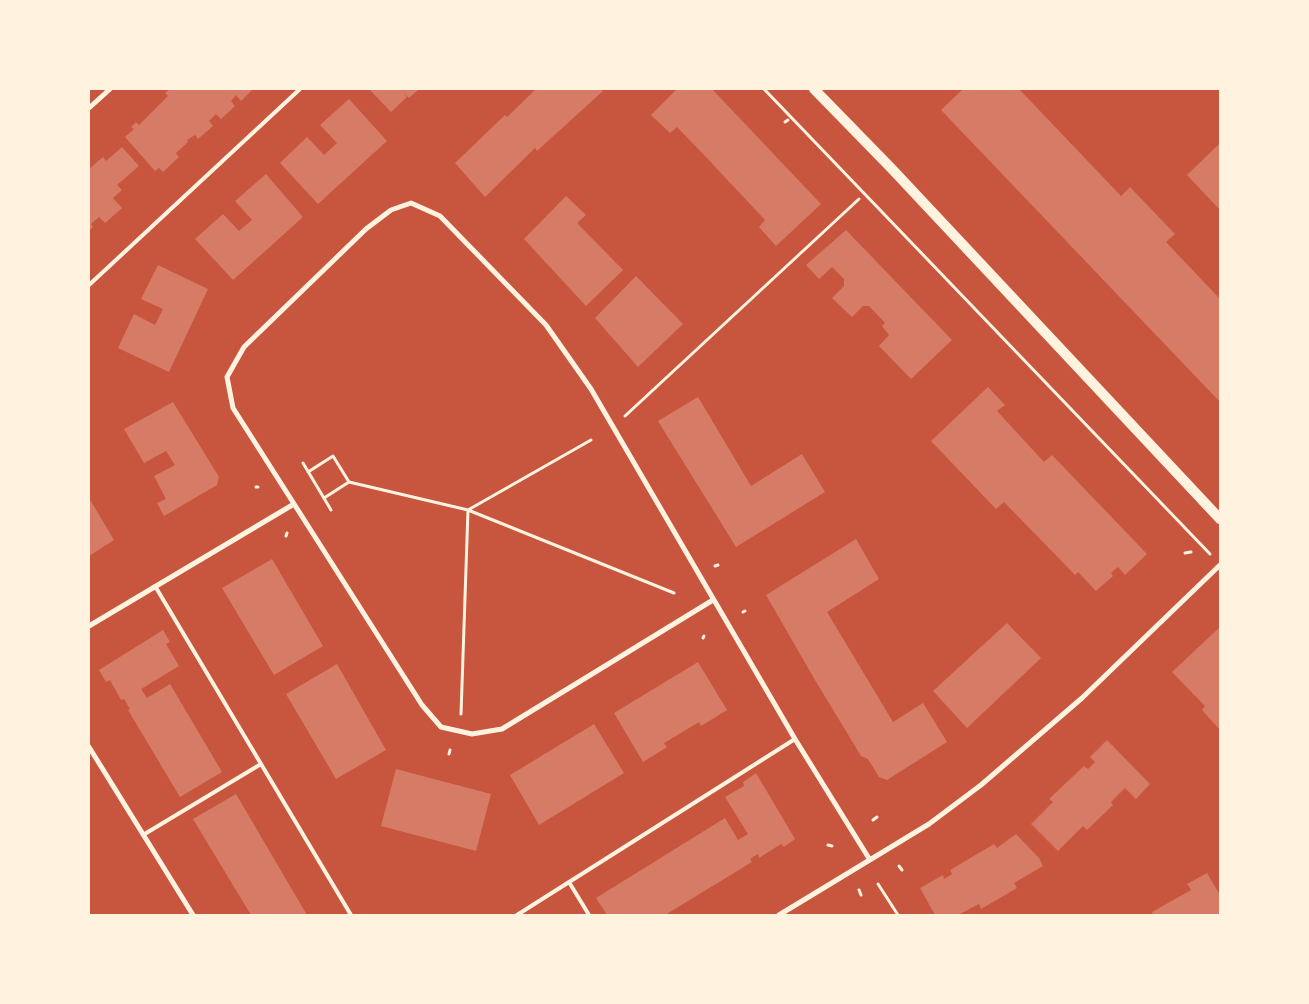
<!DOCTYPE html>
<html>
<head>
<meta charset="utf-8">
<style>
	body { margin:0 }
	#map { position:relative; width:1309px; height:1004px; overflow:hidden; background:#c8553d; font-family:"Source Sans 3",sans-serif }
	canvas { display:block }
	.frame { position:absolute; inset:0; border:90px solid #fff3e0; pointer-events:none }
</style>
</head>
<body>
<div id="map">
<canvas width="1309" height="1004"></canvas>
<div class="frame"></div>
</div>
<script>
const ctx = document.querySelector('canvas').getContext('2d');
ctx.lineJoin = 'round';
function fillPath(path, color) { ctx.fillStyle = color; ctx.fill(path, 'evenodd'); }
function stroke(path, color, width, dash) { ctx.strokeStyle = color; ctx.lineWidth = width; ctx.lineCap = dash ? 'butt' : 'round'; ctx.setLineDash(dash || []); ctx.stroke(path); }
const building = new Path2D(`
	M170,89L174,90L176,89H253L241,101L236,95L231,101L235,106L221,119L216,114L209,121L213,126L198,139L195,135L187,140L188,142L176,153L179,157L163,172L159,168L155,171L125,137L134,129L131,127L136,122L139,125L168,96L165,93Z
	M369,89H419L409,98L403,92L407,97L391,112Z
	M536,89H600L603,91L537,151L535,148L485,197L455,163L505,115L507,117Z
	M677,89H712L821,204L776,246L759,227L765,220L704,155L677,127L670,133L651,115Z
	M963,89H1019L1121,196L1130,187L1175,234L1166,242L1220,299V402L941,110Z
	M349,99L387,141L318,204L280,163L307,137L324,155L337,143L320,125Z
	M1220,143V210L1187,175Z
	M122,147L139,166L117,185L122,190L113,198L122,208L105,223L99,217L91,224L93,227L89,231V169L103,157L106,161Z
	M266,174L303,217L233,280L195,239L223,214L239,231L246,225L252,220L235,201Z
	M566,196L586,215L577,223L623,270L586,306L524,239Z
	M846,230L952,340L911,379L879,346L889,335L882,326L885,323L869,306H863L852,317L832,298L844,286V279L832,267L819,279L806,265Z
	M158,265L208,289L169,372L118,348L134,314L155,325L163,309L141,299Z
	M636,276L683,324L638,367L595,318Z
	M988,387L1005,405L997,411L1044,462L1052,455L1147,554L1125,575L1118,567L1111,573L1113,576L1096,591L1078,572L1075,575L1004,502L996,509L931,441Z
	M698,397L751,486L802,454L825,492L736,547L658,421Z
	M173,402L219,477L217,485L164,516L157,503L166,499L154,476L175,465L166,451L144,463L124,429Z
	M89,498L114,540L89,556Z
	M856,539L879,579L827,612L893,722L923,703L947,742L887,780L879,777L868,759L861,756L815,680L766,595Z
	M272,559L323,646L274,675L222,588Z
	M1007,623L1041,658L967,728L933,691Z
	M1220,627V730L1202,710L1205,706L1172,672Z
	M163,630L170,642L166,644L179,666L141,689L147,698L170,684L222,772L180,797L128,710L130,709L124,699L121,700L110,680L106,682L99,670Z
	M698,662L727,710L701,726L699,722L664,743L667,747L643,762L614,713Z
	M337,664L386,750L336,779L286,694Z
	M594,724L624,773L539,825L510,775Z
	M1107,740L1150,784L1136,799L1125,788L1111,802L1113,805L1087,830L1083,826L1058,851L1031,824L1053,802L1049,799L1067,782L1084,766L1088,769L1095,762L1090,757Z
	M396,769L491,794L476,851L381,826Z
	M756,773L795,839L784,847L781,844L759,858L758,854L750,859L752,862L665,915H607L596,898L725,818L738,840L748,834L725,797L744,786L743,782Z
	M236,794L287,881L307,915H251L193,819Z
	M1016,834L1039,858L1043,866L1014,883L1017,888L981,909L979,904L958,915H935L920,888L943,875L944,879L952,874L950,870L994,844L997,848Z
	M1207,873L1220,895V915H1153L1152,912L1191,890L1187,884Z`);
const path = new Path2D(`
	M764,89L1210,554
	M785,122L788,120
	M625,416L859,199
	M303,463L331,510
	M308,472L333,456L349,482L324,498
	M349,482L468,510L674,593
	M256,487H258
	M468,510L591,440
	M286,536L287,533
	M1185,553L1191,552
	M715,566L718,565
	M743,612L745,611
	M703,638L704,636
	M461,714L468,510
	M449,754L450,750
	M873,820L877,817
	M828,845L832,846
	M899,866L902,870
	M878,884L898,915
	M859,890L861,895`);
const service = new Path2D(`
	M89,285L300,89
	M155,586L351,915
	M143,835L261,764
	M569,882L589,915
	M517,915L795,739`);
const minor = new Path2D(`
	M89,108L110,89
	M713,600L502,729L472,734L441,727L422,705L233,408L227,377L244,347L366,229L391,210L411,203L440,216L546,325L591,389L795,739L870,860
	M89,626L294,504
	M89,747L193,915
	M779,915L929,824L981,785L1082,698L1220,565`);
const secondary = new Path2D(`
	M814,89L892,169L1220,519`);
fillPath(building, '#d67c66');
stroke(path, '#fff3e0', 3);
stroke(service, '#fff3e0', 4);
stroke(minor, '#fff3e0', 5);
stroke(secondary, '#fff3e0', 10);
</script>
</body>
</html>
